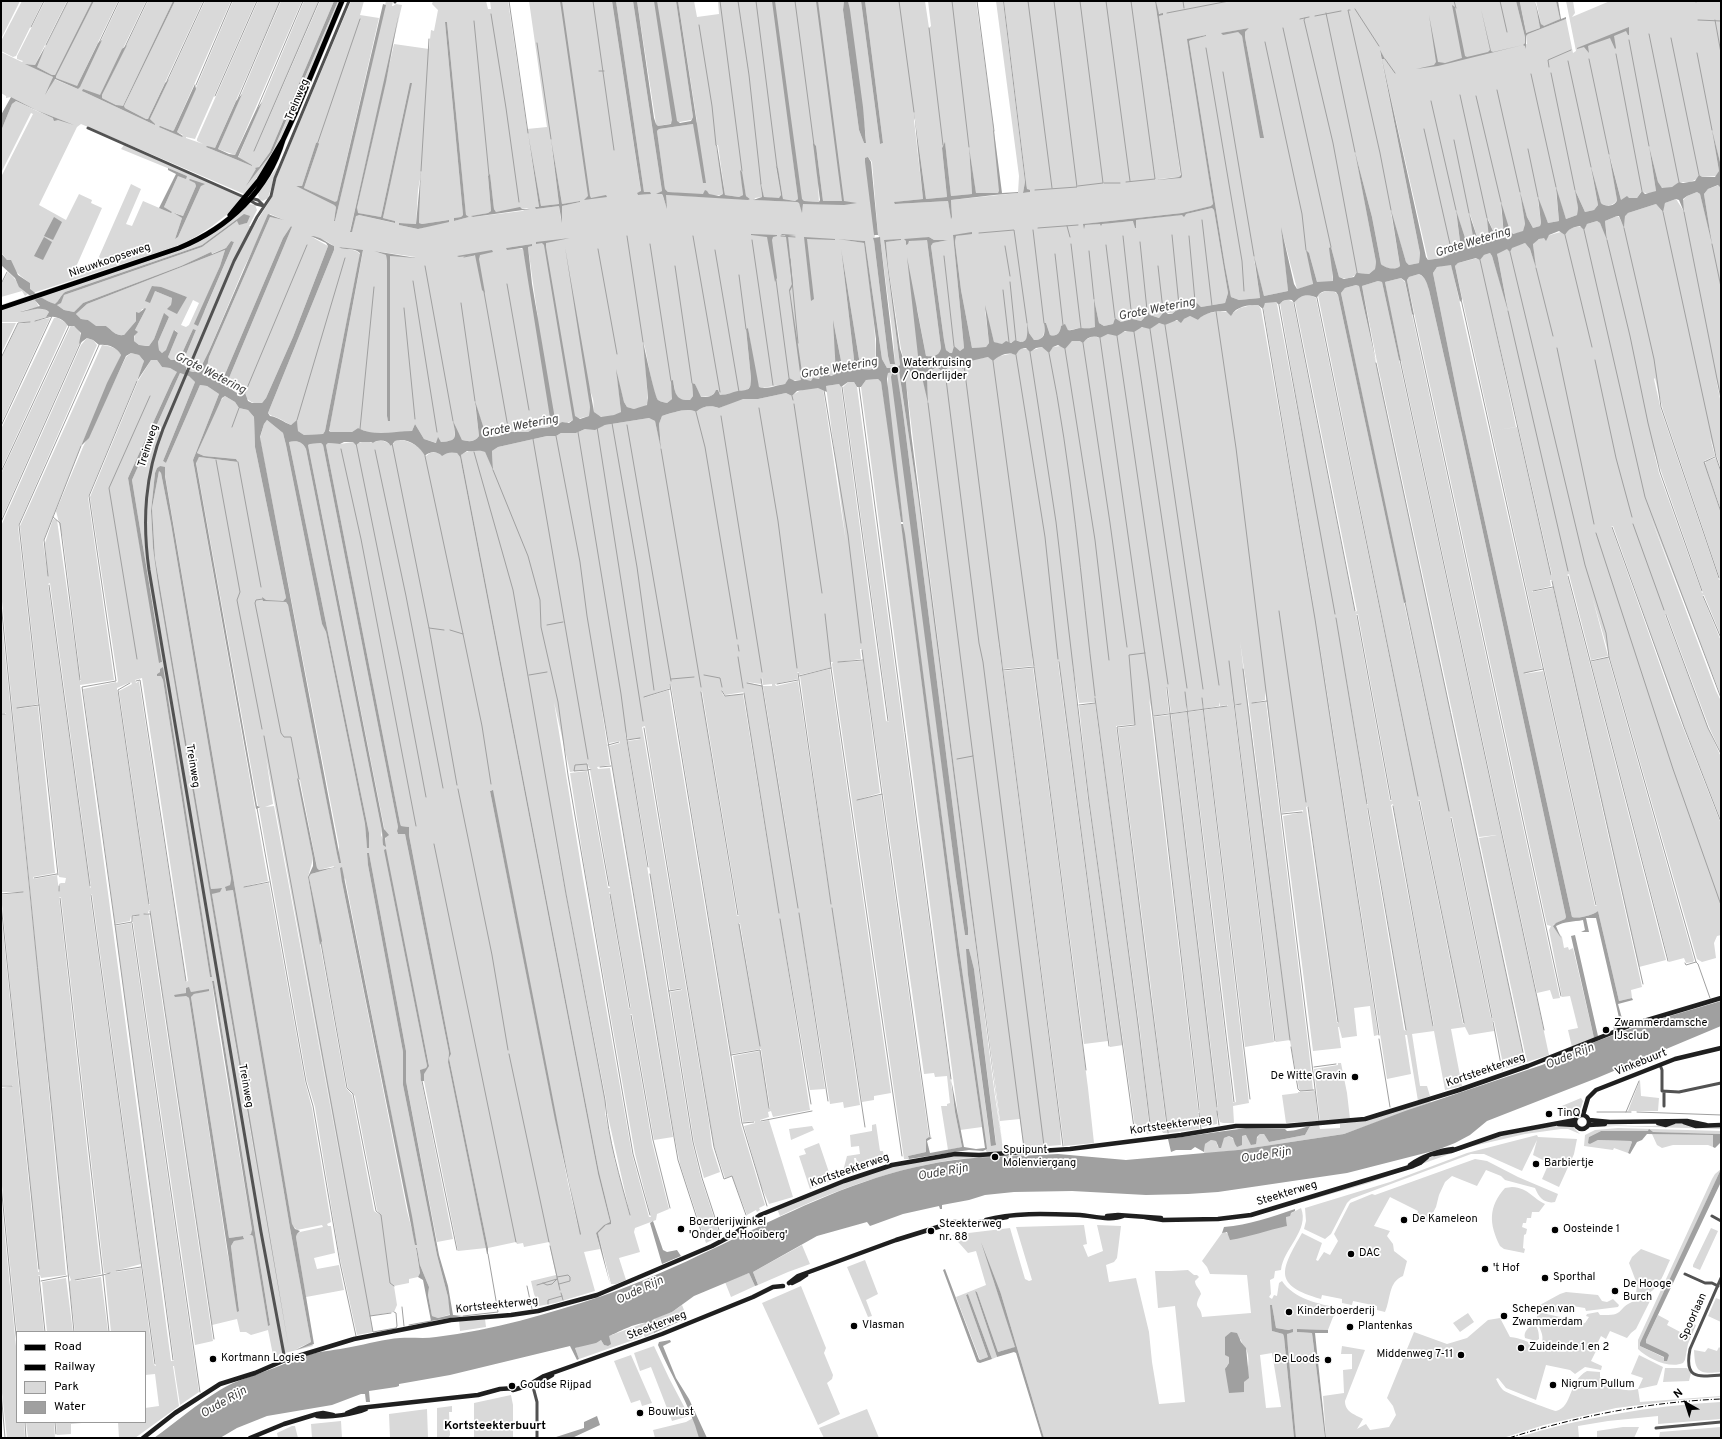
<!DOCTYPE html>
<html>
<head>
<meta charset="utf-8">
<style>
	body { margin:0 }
	#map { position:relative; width:1722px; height:1439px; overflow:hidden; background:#fff; font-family:Overpass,sans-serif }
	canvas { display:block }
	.frame { position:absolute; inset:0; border:2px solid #000; pointer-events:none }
	.legend { position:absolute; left:16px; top:1331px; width:130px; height:92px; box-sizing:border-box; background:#fff; border:1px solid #999; margin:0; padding:5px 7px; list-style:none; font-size:12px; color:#000 }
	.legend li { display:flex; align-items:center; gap:8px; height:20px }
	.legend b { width:20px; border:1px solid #999 }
	.north { position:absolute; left:1666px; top:1383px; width:40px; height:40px; -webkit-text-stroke:3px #fff; paint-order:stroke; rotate:321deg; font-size:11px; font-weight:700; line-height:16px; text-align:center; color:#000 }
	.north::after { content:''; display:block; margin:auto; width:14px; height:18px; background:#000; clip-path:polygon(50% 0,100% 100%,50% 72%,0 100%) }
</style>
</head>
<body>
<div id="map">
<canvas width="1722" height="1439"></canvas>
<div class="frame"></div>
<ul class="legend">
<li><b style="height:5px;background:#000"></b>Road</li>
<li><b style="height:5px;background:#000"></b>Railway</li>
<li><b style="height:11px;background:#d9d9d9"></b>Park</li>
<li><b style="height:11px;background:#a0a0a0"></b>Water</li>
</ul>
<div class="north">N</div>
</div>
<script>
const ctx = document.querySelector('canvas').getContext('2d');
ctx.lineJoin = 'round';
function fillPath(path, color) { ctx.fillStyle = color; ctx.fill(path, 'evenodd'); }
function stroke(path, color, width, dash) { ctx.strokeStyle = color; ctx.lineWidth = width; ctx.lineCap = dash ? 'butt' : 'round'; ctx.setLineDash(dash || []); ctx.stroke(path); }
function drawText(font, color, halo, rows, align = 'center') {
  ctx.font = font + ' Overpass,sans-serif'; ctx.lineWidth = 3.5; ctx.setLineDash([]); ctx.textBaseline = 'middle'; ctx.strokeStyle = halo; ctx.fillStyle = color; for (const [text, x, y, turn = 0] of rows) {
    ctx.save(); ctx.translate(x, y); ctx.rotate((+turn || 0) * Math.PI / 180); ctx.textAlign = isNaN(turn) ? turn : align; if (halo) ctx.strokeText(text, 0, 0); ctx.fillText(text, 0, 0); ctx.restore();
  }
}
const green = new Path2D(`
	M1,1H20L1,39Z
	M22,1H43L16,56L13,57L1,51V41Z
	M45,1H67L35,65L26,64L53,77L47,93L54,79L78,89L120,1H146L100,96L82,91L155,125L150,119L205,1H231L174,130L173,131L160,126L182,137L183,135L177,132L233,1H256L195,139L186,137V138L203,144L197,141V139L258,1H280L215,148L206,147L252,166V165L238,158L304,1H319L254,152L320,1H334L270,152C262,163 254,172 247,184L272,153L338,1H340L298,101L272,157L260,177L244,194L81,124L77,127L39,205L66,220L79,194L92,200L91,203L102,208L72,276L94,268L131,184L141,189L126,224L132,226L143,201L171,213L164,207L178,176H187L121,149L124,145L240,196L242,199L241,202C222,220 203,234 180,245L33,293L29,289L30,283C16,274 11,265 1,252V177L33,114L31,113L1,173V131L12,104L16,101L39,112L73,125L36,110L11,97L6,98V96L1,93V52L22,62L23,61L17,59V56ZM189,180L201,186L178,237L175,239L182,218L175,213L183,216L196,186L195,183Z
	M68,1H92L55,75H52L37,67V64Z
	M94,1H118L77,86H75L56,78L55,76Z
	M148,1H173L123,106L120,107L102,98V95Z
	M175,1H203L148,119H146L125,108L124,106Z
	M281,1H302L235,155L218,149Z
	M351,1H364L360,15L379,18L337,201L335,203L304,188L319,144L318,142L316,143L302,186H296L334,205L336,207L334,221H335L386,1H393L392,6H393L396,4L402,5L350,231H352L356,215H359L394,223L395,221L383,218L410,83L381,217L357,213V208L394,44L429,49L431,30L434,31L438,10L432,4L433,1H486L488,9H491L490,1H508L527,129L547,127L529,1H612L641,192L637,193L638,195L650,194V192H644L616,1H633L662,191L657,194H662L666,205V195L750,199L746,196L741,171L743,195L739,197L725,195L718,145H716L723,194C714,198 679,193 668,192L665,189L657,131L659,129L693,124L694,126L697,122L678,1H694L697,17L719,14L718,1H844L843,10L859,130L864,143H866V138L848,1H861L880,144L883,143L865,1H925L929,28L931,26L928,1H976L994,130L1000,191L998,193L976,194L969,148L972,194L951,196L945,143L942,148L947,197L926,199L915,118L914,120L923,199L895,202V204L948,201L951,218L952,217L951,200L1018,193L1019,176L996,1H1003L1025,182L1023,193L1030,192L1027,189L1026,182L1004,1H1155L1181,175L1179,177L1158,179L1181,178L1159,16L1163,15L1158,13L1156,1H1516L1525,37V43L1523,45L1527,44L1526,36L1528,34L1566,19L1573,53L1576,51L1566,1H1573L1575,13L1572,17L1610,1H1721V166L1713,135L1719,171L1717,176L1702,177L1690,182H1679C1674,188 1666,190 1660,187L1658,182L1649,146L1656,191L1651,194L1641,192L1637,198L1621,200L1610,157L1617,200C1614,206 1605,207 1601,203L1592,173L1598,205L1594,210L1585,212L1576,192L1578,208L1577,215L1566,219L1556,190L1559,221L1548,223L1538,200L1541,223L1540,226L1533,228L1527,217L1521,197L1525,224L1523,232L1512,234L1508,228L1501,206L1504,236L1498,237L1494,233L1488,219L1489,239L1487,242L1481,243L1478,240L1470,214L1474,242L1473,245L1468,247L1456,211L1461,249L1442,258L1428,260L1386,77L1382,59H1385L1380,51L1420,253L1419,263L1409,265L1406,262L1391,212L1400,266C1395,271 1385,269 1381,264L1372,217L1356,156L1376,262L1375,269L1369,274L1358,273C1352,278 1347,280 1339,277L1331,247L1333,282H1317L1309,253L1313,285L1297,289L1282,232L1288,291L1264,296L1254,258L1260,298L1239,300L1231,297L1225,266L1189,41L1191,40L1206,36V35L1188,39L1213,204L1212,206L1182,213L1084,224L1085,225L1134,221L1135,228H1136V220L1186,214L1212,208L1214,210L1228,293L1225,303L1201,307L1195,301L1193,306L1190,309L1179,308L1172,314L1165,312L1159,318L1150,315L1147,311L1144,318L1141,321L1132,319L1121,322L1115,318L1113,324L1104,326L1099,323L1095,304V327C1090,329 1087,328 1081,328C1077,328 1073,330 1068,330L1065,325L1061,326C1060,333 1057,337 1050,335L1046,323H1044C1044,332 1046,340 1034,340L1029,333L1027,325C1027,335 1030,346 1015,340C1010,345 1000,345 994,342L985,309L989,343L986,347L972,348L961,290L955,242L956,236L972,233L953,235L964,348L960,351L954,347L952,353H950L946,350L944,340L931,246L933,243L948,240H934L929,237L906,241V244C911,238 919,240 927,240L941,348C939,356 934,357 926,356L917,308L918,356L915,362L911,363L904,361L901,349L888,266L886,242L901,240L884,241L900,365L896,368H887L882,359L865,241L839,239L864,243C866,259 882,362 873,369L862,370L860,365L841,248L854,359L852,371H843L834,325L837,374L812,381L789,380L785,384L762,388L759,387L757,382L748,328L746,329L751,378C751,382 752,385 749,388C745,393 726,395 720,395L718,390L711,396L700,397L695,384L692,383L693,396L690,400C673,401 676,392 673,380L672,399L667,403C664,402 661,402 658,400C653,396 647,354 644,344L648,403L645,407L634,409L627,407L624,402L617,376L621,412C615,416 598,421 594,412C593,408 594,403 593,399C591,393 589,387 587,380L590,407L589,416L573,420L567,423L562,422L556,426L533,429L528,432H508L494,437L488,435L485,432L475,403L479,436C475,442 469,442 462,440L454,425C456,440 455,441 441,442L438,438L437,443L424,439L415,424L412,431C395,432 374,437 358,428L352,432H331L329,430L363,251L340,247C345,250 355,248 360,254L325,431L323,434L304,435L298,431L297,421L291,425C286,423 283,420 278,418C274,416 272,417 268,413L334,250V246L326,241L312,237L328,246L293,337L266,398L262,403C251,405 250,400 242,395C233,391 229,389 229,378L292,227L291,226L283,238L223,379C216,382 209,378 206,372L209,357L270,217L284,220L270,214L243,270L209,351L199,371L193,372L186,370L182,364L196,330L193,329L179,360H171L168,357L178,333L175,330L167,350L162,353L159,350L158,342L169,317L164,314L154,339L149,346L145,345H139L134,341L135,330L146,309H142L136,321L124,335C115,336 113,331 106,326L96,327L88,320L81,319L76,314L87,304L225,250L220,266L195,324L205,310L234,242L231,241L226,248L211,254V252L181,266L83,303L74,312L64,310L57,305L64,295L67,294L202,247L237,221L242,224L247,223L240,217L202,245L65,292C60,296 59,301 55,305L39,297L187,248C212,236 227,221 249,204L255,205L257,210L249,226H254L272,197L276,179ZM445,22H447L466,216L469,217L454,221V218L461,217L463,215ZM1249,28L1245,32V37L1264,138L1242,36L1238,32L1222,33ZM528,134L541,206L559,204L551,140L562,204L580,201V202L562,206L561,219L559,206L536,209V207H539ZM816,146L823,201L830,202L803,204L802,211L799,203L797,202L754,200L755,198L762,197L761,186L764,197L779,199L781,195L776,167L778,168L783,199L795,201L798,199L792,151L794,150L801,199L804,201L819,202ZM868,157L872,162L878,235L880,238L893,337L895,364H890L888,356L874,241L875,235ZM421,174L419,223L422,224L449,220L418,229L399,225V223L416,224L418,190ZM490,175L494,209L496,212L529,208L522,211L473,217L472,216L488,213L491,211L488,177ZM532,244V246L528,247L538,319L523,249L506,248ZM374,251L416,257L390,256L389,421L388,420L387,416V261L386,255ZM153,286L187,297L171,305L172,298L155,291ZM193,300L199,303L189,325L186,327L181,325Z
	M637,1H676L693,117L691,120L658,126L656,124Z
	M1519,1H1535L1540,28L1526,33L1525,32Z
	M1536,1H1556L1560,19L1544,27L1541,24Z
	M278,166L268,198L263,201L260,200L258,195L260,190Z
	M1719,185L1721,188V397L1716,378L1721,404V469L1710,437L1715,456L1704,461L1721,513V636L1704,595H1702L1721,641V696L1650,515L1716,691L1721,701V753L1709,727L1667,615H1665L1708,728L1721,757V820L1674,701L1613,526H1611L1673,702L1721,824V935L1717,936L1714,943L1716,958L1702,962L1697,959L1592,596L1608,656L1591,660L1569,574L1567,575L1666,960L1639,967L1552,580H1550L1551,586L1532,591V592L1553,588L1642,987L1631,990L1632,998L1619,1001L1598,911C1593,915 1579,919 1572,917L1462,418L1433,273L1437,267L1451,264L1542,668L1523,674L1543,671L1595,906H1597L1455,266L1458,263L1481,257L1484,255L1490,253L1492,256L1507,305L1498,258L1497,254L1500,251L1525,243L1530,249L1535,264L1533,243C1540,237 1558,232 1567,231C1572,227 1577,226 1584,227L1587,224L1597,221L1600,223L1607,238L1605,221L1617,216L1619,217L1624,227L1625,215L1628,213L1656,204L1662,211L1665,203L1676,199L1683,210V200L1687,196L1697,192L1700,194L1711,238L1704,194L1708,189ZM1491,307L1552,575L1551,576L1517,427L1497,430L1516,427ZM1655,378L1663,410L1720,579L1719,580L1661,410L1654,379ZM1653,448L1703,592L1702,593L1659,473Z
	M8,272C18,280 18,287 28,294L25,296L22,291L1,297V285Z
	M1419,274L1426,279L1429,290L1462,435L1566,917L1565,919L1553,925L1562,937L1564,948L1568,947L1569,950L1573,948L1594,1038L1572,1047L1568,1030L1578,1028L1570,996L1562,997L1549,930L1551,926L1547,925L1407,280L1409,277Z
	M1401,278L1405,282L1560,998L1553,999L1550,990L1537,993L1391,314L1385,282Z
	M1378,281L1382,282L1399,360L1549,1055L1527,1062L1479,838L1497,835L1479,837L1377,362L1362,286Z
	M1356,285L1359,286L1376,363L1525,1063L1504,1069L1494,1021L1492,1022L1494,1031L1469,1035L1465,1027L1451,1029L1462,1086L1445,1090L1434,1031L1412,1034L1420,1086H1427L1430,1096L1418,1101L1407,1035H1405L1411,1074L1387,1079L1315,615L1263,305C1266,301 1271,301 1276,302L1277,304L1307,461L1280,303L1287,299L1293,302L1355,612L1357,611L1295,302C1299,294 1309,293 1316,298L1418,798L1318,295C1324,291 1333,288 1338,295L1449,812L1341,293L1345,288ZM1356,614H1358L1392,801H1390ZM1336,617V618L1368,805H1367ZM1418,800H1420L1464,1024H1463ZM1393,804L1434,1026L1433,1027L1391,805ZM1367,809H1369L1406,1031L1404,1030ZM1450,817H1452L1493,1019L1491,1018Z
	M34,298L39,307L21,311L43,308L49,312L46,317L34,321L50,318L1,424V359L18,324L31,322H1V310Z
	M1252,305H1258L1261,309L1315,615L1378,1035L1374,1036L1370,1006L1354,1008L1357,1036L1342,1038L1339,1027H1338L1341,1048L1313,1051L1283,816L1303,812V810L1282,813L1265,690V700L1251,703L1266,702L1309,1052L1313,1090L1300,1091L1299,1088L1290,1041L1249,704L1240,641L1290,1040L1276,1042L1235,706L1242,704H1234L1231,683L1274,1042L1245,1047L1204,710L1228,706V705L1220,706L1219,702V706L1204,709L1202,700L1203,709L1188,711L1186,702V711L1171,713L1168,688H1166L1169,713L1153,716L1149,698L1198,1109H1200L1153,717L1170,715L1217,1108L1218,1107L1171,714L1187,712L1233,1103L1236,1102L1188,712L1203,710L1249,1103L1233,1106L1234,1123H1223L1220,1122L1217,1110V1124L1202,1127L1199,1112H1198L1199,1129L1168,1133L1150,980L1118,728L1135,726L1134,718L1135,724L1116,726L1149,981L1167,1133H1163L1162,1131L1151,1132L1140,1031L1095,698V702L1079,703L1072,661L1088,800L1123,1045L1110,1047L1059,662H1058L1108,1041L1084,1044L1031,644L1033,666L1003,669L998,638L1060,1127L1061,1145L1024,1148L1020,1119L1000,1121C967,875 936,629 906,382L907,375C910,370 917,369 921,373L928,400L927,372C934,366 938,369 946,367C950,367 953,364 958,364L961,366L971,360L988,357L996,358L999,356L1015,353L1022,348L1033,350L1042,347L1050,350L1053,347L1067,345L1072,341L1085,340L1093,336L1100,338L1108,334L1120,333L1159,323L1165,325L1172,321H1180L1190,316L1198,320L1204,314L1220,311L1233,313L1240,308ZM1308,806L1309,811L1338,1023H1337L1306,807Z
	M54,318H58L68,324L1,470V429Z
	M1,323H16L1,354Z
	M71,325C79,328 81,332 81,340L1,520V474Z
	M87,338L93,340L97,345L18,526L38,704L16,709L38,706L55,873L33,877V879L57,875L59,892V884L61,883H65L66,878L59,877V875L20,526L102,345C110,346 118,348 121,355L81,446L44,539L43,542L48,578L45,543L53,519L57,520L80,681H81L63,539L56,511L83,447L126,357L131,353L139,355L144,361L142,368L88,497L114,680L80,685L171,1361H174L115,926L131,923L199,1392L180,1405L174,1366H173L179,1406L135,1438H119L118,1422H145V1408L159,1406L155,1374L145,1375V1332H111L105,1275L111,1273H104L61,897H59L101,1274L74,1280L75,1281L101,1277L108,1332H75L69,1282L71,1280L69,1275L40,996L66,1275L41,1278L40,1275H38L44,1332H17V1334L1,1176V1088L13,1086L12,1085H1V912L38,1272H39L1,895L24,892H1V715L6,714V713H1V615L40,993L1,591V526L81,345ZM50,583L91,887L90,888L48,584ZM92,894L156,1366L154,1365L141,1268L116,1272L115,1271L141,1264L90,895Z
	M151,360H157L162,367L170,368L178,372L172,381L128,478L160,663L162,662L132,480L180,373L189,375L195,382L163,461L166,463L200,385L207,386L219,394L193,460L268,881L242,887L269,883L305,1082L312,1108L331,1222L327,1224L328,1226H331L335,1253L314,1258L317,1269L339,1265L344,1290L306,1297L296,1237L297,1234L300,1232L323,1227L322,1225L297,1230L292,1225L164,469L160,466L157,468L155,473L151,511L153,548L226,989L258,1174L212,894L221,888L211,889L155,558L152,508L159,471L161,473L171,524L231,879L230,885L225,888L226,891L233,890L290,1228L311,1342L296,1349L312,1344L313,1346L281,1354L274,1360L268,1330L251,1335L246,1332H240L237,1319L212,1325L150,910H149L148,913L144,914H149L213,1341L195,1345L133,922L132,917L140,915L131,916L130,921L115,924L83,689L116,682L117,683L118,681L90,497L138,381ZM162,668L212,977H210L163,680L161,676H157V674L160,672ZM142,678L188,981L186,982L139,681L136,683L135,680ZM131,682L132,684L119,691L150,905H149L117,688ZM212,981H214L270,1325H268L253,1236L249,1234H252V1230L217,1021ZM187,988H189L191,992L209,990L194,994L191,997L229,1238L243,1236L244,1238L234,1241L231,1246L239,1311L227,1251L189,998L186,996H174L186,993Z
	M899,371L918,497L995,1096L1003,1149H1006L1005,1151L988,1153L986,1151L903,524L888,397V373ZM896,373L903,412L968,928L967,935H965L956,877L892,374ZM967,949H969L974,969L996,1143L990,1140L968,975Z
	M878,379L881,382L891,445L957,955L982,1127L960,1130L861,387L866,380Z
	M848,382H854L857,387L955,1112L962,1147L948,1150L941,1106H947V1104L950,1103L947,1076L935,1077L934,1073L924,1074L862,649H860L861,659L838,662L863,661L880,793L856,800L881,795L929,1137L926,1139V1152L908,1156L909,1159H904L832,664L833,662H830V668L799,675V672H797L798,679L775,684L776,686L798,681L831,905L800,676L830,669L891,1093L874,1096V1100L862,1102L832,907L860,1105L844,1108L843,1102L830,1104L799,913L825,1089L810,1090L780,918L810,1110L773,1117L771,1111L768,1112L769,1117L760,1120L761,1122L769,1120L793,1197L769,1204L761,1186L744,1126L755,1123V1121L743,1122L733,1056L760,1051L769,1108H770L761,1049L731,1054L671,685H669L670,688L643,698L669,690L741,1125L765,1205L759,1208L760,1210L757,1212L756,1210L747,1215L732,1176L725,1178L714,1146L645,726L642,727L644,738L709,1123L712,1147L720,1172L704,1178L694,1142L670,992L682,990L681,988L670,990L628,743V741L641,739H628L625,731L692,1142L701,1178L720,1236L706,1243L680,1164L674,1134L609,746L620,743V741L609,743L600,697L610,765L597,767L598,769L610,768L673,1137L654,1140L632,1014H630L652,1142L669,1209L657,1214L656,1220L635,1228L634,1232L640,1252L619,1258L626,1280L616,1284H611L598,1233L606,1225L611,1223V1221L599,1172L461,455C465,451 480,449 485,452L493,468L492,451L498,447L547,436H556L561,433H576L585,429H595L605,425L649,418L655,421L661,447L659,424L662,416C672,413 688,407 696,412C702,406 711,405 719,408L743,398L758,399L786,393L792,396C800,389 812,386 823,389L846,542L826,386L839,384L841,387L886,721L889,722L843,387ZM762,677L763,685L772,684V686H763L799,909L762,686L746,682L761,684ZM722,690L725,695L744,692L779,914L743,694L725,696L723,695ZM702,691L739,916H737L701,692ZM554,702L570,772L588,769L587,762L589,768H592L590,770L610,888H608L587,771L570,773L586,877L635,1154L651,1217H648H649L632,1154L583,878ZM548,800L606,1100L607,1112L631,1219L615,1162L605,1113V1100ZM610,892L631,1008L629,1009L609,893ZM739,923H740L760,1046Z
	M225,396L235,402L239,408L248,410L254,417L255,447L286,598L283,601H263L286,602L288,605L339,863V846L262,449L260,438L264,424L267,420L283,433L286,445L322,624L326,632L365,824L367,847L368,848L369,833L361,794L289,442C297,440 303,442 306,449L382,831L381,835L386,846L385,832L308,445L310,444L321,443L323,445L398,827L397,831L398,834H405L449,1053L448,1062L486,1248L458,1251L424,1081L423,1074L429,1065L384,849L427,1066L426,1068L421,1070L420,1074L453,1239L437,1242L406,1081V1051L401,1024L369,853H367L368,865L403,1052V1085L437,1255L448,1297L451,1314L438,1318L432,1316L428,1295L429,1287L420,1265L417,1248L416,1249L420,1273L418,1277L409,1279V1283L394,1286L397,1305L394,1312L370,1316L373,1332L357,1335L339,1254L315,1107L307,1081L259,809L261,807L258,806L196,462L199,457L238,462L236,459L204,456L197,453C202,441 217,401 225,396ZM266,757L358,1254L274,806L265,807L273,804ZM298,779L300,780L317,868L319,870L334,866L333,868L311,874L309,877L348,1088L355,1096L377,1210L380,1215L374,1211L352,1095L346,1088L308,877L313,859ZM345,878L417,1245H416L407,1211L342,882Z
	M398,440C409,440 420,446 426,456L430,453L454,452L457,453L460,457L598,1174L610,1222L604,1225L596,1233L600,1249L584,1252L595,1291L555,1303L539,1306L534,1294L531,1281L556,1275L549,1242L524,1247L523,1243L517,1244L516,1242L488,1248L449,1058L451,1054L409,835V827L401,826L400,823L326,445L328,443L340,444L353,442L358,443L366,441L373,443C379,439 387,441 392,446L395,441ZM492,790L549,1083L580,1235L568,1183L490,791Z
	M1716,458L1721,474V510L1705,464L1706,461Z
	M1608,657L1694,960L1693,962L1686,963L1684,958L1669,962L1591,662Z
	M1033,668L1088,1088L1094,1143L1064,1146L1003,671Z
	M1095,703L1139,1031L1150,1133L1147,1134L1146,1132L1136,1134L1089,800L1079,706Z
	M1338,1063H1341L1347,1093L1350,1119L1320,1121L1314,1069L1338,1065Z
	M1640,1080L1641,1096L1659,1098L1658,1111H1628Z
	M1315,1091L1318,1121L1286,1123L1282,1095L1298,1093V1092Z
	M1581,1098L1583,1101L1580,1111L1573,1117L1565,1116L1561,1110H1558L1557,1108Z
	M1428,1101L1432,1102L1344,1134L1238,1150L1204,1154L1205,1144L1211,1140L1216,1141L1218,1147L1224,1138L1229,1136L1242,1145V1136L1247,1135L1252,1145L1260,1134H1264L1269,1142L1305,1135L1310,1126L1319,1125L1320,1129L1340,1128V1124L1362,1121Z
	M1674,1123L1721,1127V1129L1616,1126L1597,1127V1126C1622,1124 1651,1129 1674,1123Z
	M876,1124L880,1151H883L885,1162L859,1170L856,1158H854L856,1172L845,1175L843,1171L847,1156L860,1154L859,1146L851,1147L850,1135L872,1131V1125Z
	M812,1126L814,1130L791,1140L789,1129Z
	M1553,1126L1573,1127L1580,1134L1568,1129H1561L1525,1134L1469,1147L1369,1183L1303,1202L1437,1155L1501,1136Z
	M1618,1128L1721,1131V1136L1720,1134L1601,1131L1589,1137L1590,1144L1598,1140L1631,1141L1632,1142L1628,1153L1614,1148L1613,1150L1584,1146L1585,1135L1595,1130Z
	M1652,1134L1713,1135V1147L1708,1145H1673L1662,1148L1657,1145Z
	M1537,1135L1538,1137L1577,1139L1574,1154L1559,1187L1542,1179L1549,1163L1533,1155L1537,1140L1522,1171L1484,1154H1471L1351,1199L1347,1203L1331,1234L1325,1239L1304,1229L1306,1221L1305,1208L1390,1182L1467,1153Z
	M819,1143L832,1181L810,1189L799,1156L806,1154L804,1149Z
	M1033,1153C1023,1159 975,1157 959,1159C896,1168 837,1189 780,1216L777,1209C817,1194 858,1175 900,1165C943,1154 989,1155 1033,1153Z
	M1475,1159L1487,1161L1518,1177L1558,1194L1555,1202C1545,1204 1539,1198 1535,1188L1505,1180L1501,1176L1486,1170L1477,1186L1452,1176L1445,1182L1439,1195L1436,1207L1428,1222L1416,1217L1418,1211L1390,1197L1374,1226L1390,1231L1387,1236L1393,1244L1394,1251L1407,1261L1403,1276C1388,1282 1391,1299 1385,1312L1377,1310V1306L1353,1301L1352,1305L1342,1303V1299L1322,1295L1321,1299C1272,1285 1281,1270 1302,1233L1322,1243L1316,1260L1318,1261L1324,1252L1330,1255L1338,1241L1334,1234L1350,1203L1372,1194L1375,1195Z
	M1721,1169L1640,1346L1665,1358L1669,1355L1646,1343V1340L1658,1315L1669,1321L1667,1325L1684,1334L1690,1323L1696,1325L1688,1344L1685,1360L1683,1363C1670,1369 1648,1359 1638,1349V1340L1712,1179L1715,1174Z
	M1512,1187C1529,1188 1532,1198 1545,1204L1539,1212H1532L1531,1218H1527L1526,1223H1523L1522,1227L1527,1229L1526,1234L1524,1235L1523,1248L1525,1249L1524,1253L1504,1249L1500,1246C1489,1224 1488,1207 1505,1188Z
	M1,1197L17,1356V1422H24L25,1438H7L1,1384Z
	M1301,1208C1310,1230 1283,1249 1281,1270L1275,1271L1274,1278L1270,1280L1271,1294L1269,1297L1272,1299L1274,1295L1277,1296L1279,1283L1282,1281C1294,1299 1319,1304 1339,1308L1338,1312L1333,1317L1328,1330L1297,1329V1332L1312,1333L1325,1438H1296L1288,1348L1287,1334L1291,1329L1288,1330L1276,1328L1272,1305V1331L1283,1334L1284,1337L1294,1438H1044L1001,1294L992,1276L1016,1347L998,1352L977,1292L975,1291L997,1357L992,1359L968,1294L966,1295L988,1357L980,1360L956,1297L986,1285L976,1251L968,1253L952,1235L1010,1228L1025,1279L1029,1281L1032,1280L1016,1227L1084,1225L1087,1244L1083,1245L1088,1257L1103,1251L1097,1225L1121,1226L1117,1258L1114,1262L1106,1265L1109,1282L1136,1278L1149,1332L1152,1362L1159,1404L1185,1402L1175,1306L1158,1308L1155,1271H1171L1188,1270L1194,1275H1197L1199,1277L1195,1281C1195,1286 1200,1289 1201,1294C1192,1310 1201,1304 1202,1317L1251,1313L1247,1275L1210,1274L1207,1267L1202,1261L1222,1233L1225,1232L1228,1234L1287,1226L1286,1216ZM1241,1339C1241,1343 1243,1344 1245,1347C1251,1356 1248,1373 1244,1382L1226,1367L1229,1363V1357ZM1272,1353L1281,1407L1266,1408L1260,1355Z
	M1711,1228L1718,1231L1700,1270L1693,1267V1265Z
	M802,1245L810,1264L788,1272L758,1285L753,1272Z
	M1641,1249L1670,1260C1662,1276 1658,1297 1636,1295L1637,1284L1629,1263L1632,1257Z
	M865,1260L878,1294L866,1300L872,1316L868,1317L847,1267Z
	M749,1273L755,1286L731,1297L725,1282Z
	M66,1278L73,1332H47L42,1282Z
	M801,1286L826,1348L824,1353L833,1375L832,1379L827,1383L840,1414L818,1425L762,1303Z
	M1566,1292L1598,1295L1602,1301L1607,1302L1613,1299L1619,1305L1618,1307L1586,1311L1585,1308L1572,1306L1564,1308L1565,1311C1557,1313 1544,1314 1538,1306L1560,1294Z
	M1652,1297L1636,1329L1631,1333L1627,1338L1610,1331L1606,1339L1601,1336L1596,1346L1598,1347L1591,1361L1602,1366L1601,1370L1585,1367L1575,1374L1570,1370L1546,1365L1536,1400L1506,1388L1498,1378L1496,1379C1498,1383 1500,1387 1503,1390C1506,1393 1551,1410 1556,1411C1573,1407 1568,1381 1587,1371L1600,1372V1377L1609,1381L1607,1385C1618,1389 1626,1392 1638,1389L1643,1378L1631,1374L1639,1355L1663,1367L1657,1385L1638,1389L1640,1402L1721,1396V1397L1680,1400L1616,1408L1544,1425L1503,1438H1326L1323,1396L1344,1393L1343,1370L1352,1369V1354H1341L1342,1346L1365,1350L1345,1401C1345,1412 1354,1414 1363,1419L1357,1429L1366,1424L1370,1430L1389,1427L1396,1415L1393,1406L1387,1398L1414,1332L1447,1344L1467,1338L1488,1320L1500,1318L1510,1337C1521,1338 1527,1342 1537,1345L1542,1342C1544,1336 1540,1327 1536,1322L1538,1312L1560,1317L1558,1320L1561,1324L1564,1323C1571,1327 1577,1326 1585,1323L1589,1317L1586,1316L1587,1314L1598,1312L1600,1315C1627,1316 1615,1309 1634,1301C1639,1298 1647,1299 1652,1297Z
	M1716,1298L1721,1300V1322L1708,1316Z
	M682,1305L686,1315L658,1329L654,1318L672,1312Z
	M1468,1313L1474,1322L1460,1332L1453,1323Z
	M485,1319L486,1327L460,1331L459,1321Z
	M647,1322L653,1325L654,1333L645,1337L643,1334L642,1337L579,1359L575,1348L601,1340L604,1345L608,1346L609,1336Z
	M1534,1323C1538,1327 1539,1333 1539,1339L1536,1341L1525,1338C1523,1331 1529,1328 1534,1323Z
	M654,1346L669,1378L689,1416L672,1421L651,1367L640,1371L634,1353Z
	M1719,1347L1721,1349V1372C1699,1374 1695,1373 1694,1350L1705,1352L1708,1348L1717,1351Z
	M631,1355L652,1403L642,1406L640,1400L631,1403L614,1361Z
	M1665,1368H1687L1691,1373L1689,1381L1663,1382Z
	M511,1395L513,1405V1438H474V1403Z
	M1721,1402V1419L1658,1424V1416L1608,1421L1578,1426L1579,1438H1516C1583,1417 1651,1406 1721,1402Z
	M452,1406V1412H449L450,1435L449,1437H437V1408Z
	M427,1409L428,1438H390L389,1414Z
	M867,1409L879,1438H824L819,1428Z
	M693,1418L700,1438H655L653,1430L686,1422Z
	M341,1421L342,1438H312L311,1424Z
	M26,1422H54L55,1438H28Z
	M56,1422H82V1423L71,1424V1434L57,1435Z
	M292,1426H295L298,1438H278L277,1433Z
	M1623,1427H1639L1634,1438H1597V1431Z
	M1721,1427V1438H1659L1660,1432Z`);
const water = new Path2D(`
	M92,1H94L56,76V78L77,86L98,43L102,40L80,87L78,89L55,79L45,95L53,77L25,64L35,65L46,45L37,67L52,75H55Z
	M173,1H175L124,106L125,108L146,119H148L165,83L169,79L150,119L155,124V125L82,91L83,89L100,95L122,49L127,45L102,95V98L116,105L123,106Z
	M334,1H338L272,153L246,186L256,169L255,168L259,167L270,152Z
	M560,1H562L590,196L591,198L606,195L607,197L584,200L588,196Z
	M612,1H616L644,192H650L651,194L638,195L637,193L641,191Z
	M633,1H637L654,118L656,124L658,126L671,124L672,120L654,1H657L677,121L680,123L691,121L693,117L676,1H678L706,183H703L693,124L659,129L657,131L665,189L668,192L703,194L705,190L707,191L709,194L719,196L723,194L716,145H717L725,195L739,197L743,195L740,170L742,172L746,196L750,199L748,200L666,195L667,209L663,196L662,194H656L662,191Z
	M772,1H775L802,199L804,201L819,202L820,200L813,143L816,146L823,201H842L816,1H818L844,201L857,203L844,205L803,204L802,213L799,203L797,202L753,200L762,197V196L760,180L764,197L779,198L781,195L776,166L778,168L783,199L795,201L798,199Z
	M844,1H848L850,10L863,107L866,143H864L859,130L843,10Z
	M861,1H865L883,143L880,144Z
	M1003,1H1004L1026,182L1027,189L1030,190V192L1023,193L1025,182Z
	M1155,1H1156L1159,14L1163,13V15L1159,16L1182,176L1181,178L1157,180L1179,177L1181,175Z
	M1516,1H1519L1526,33L1540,28L1535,1L1541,24L1544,26L1560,19L1556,1H1558L1561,19L1566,17V19L1528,34L1526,36V49L1525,46L1523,45L1438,66L1416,69L1434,65L1436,62L1429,15L1438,62L1445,63L1462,58L1452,5L1455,7L1465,56L1467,57L1488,52L1490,50L1481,9L1491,51L1493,52L1523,45L1525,43V37Z
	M383,4L386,5L335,221H334L336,207L334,205L296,186H302L316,143L318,142L319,144L304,188L335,202L337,201Z
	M399,13L386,82L357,208L358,213L381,217L410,83H412L383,218L395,221V223L359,215L356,216L352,232H350Z
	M445,22H447L466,215L469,217L454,221V218L461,217L463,215Z
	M1629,27V35H1628L1626,31L1614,36L1616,48L1615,49L1610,38L1590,45L1588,46L1589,53L1584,47L1577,49V48Z
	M1249,28L1245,32V37L1264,138H1260L1242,36L1238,32L1223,35L1221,33Z
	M1206,35V36L1191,40L1189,41L1225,266L1231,297L1239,300L1260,298L1254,256L1264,296L1288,291L1281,227L1294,284L1297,289L1313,284L1306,250L1309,253L1317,282L1333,281V277L1329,248L1331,247L1339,277L1344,279L1354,277L1357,272L1358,273L1369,274L1375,269L1376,262L1355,152L1372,217L1381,264C1385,268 1395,271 1400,266L1391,210L1406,262L1409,265L1419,263L1420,253L1380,50L1385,59H1382L1426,257L1428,260L1442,258L1461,249L1456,210L1468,247L1473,245L1474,242L1469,213L1478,240L1481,243L1487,242L1489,239L1487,218L1494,233L1498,237L1504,236L1501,202L1510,231L1513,234L1523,231L1525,224L1520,192L1527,217L1533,228L1540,226L1541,223L1538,197L1548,223L1559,221L1556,187L1566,219L1577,215L1578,208L1575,190L1585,212L1594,210L1598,205L1591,167L1601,203C1605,207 1615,207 1617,200L1609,154L1621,200L1627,196L1629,198H1637L1642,191L1645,194L1656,191L1649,146L1658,182L1662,188L1672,187L1679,182L1683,183L1695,181L1699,175L1702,177H1715L1719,171L1712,130L1721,166V188L1718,185L1708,189L1704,194L1712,244L1700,194L1697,192L1687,196L1683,199L1684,212L1679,200L1676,199L1665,203L1663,212L1656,204L1628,213L1625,216L1624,228L1619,216H1617L1605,221L1607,240L1600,223L1597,221L1587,224L1584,230L1580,226C1573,227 1568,229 1565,235L1559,231L1549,235L1546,241L1544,238L1539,239L1533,244L1536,268L1530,249L1525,243L1512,248L1510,252L1507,249L1497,254L1498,258L1508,311L1492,256L1490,253L1484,255L1480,260L1476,258L1458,263L1455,266L1462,299L1460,302L1451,265L1437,267L1433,273L1462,418L1572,917C1579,919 1593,915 1598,911L1619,1001L1632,998L1633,1000L1618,1004L1623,1022L1630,1020L1631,1022L1614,1029L1613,1026L1620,1022L1596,918H1586L1589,932H1581L1585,930L1583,920C1573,922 1565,921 1556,926L1561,938L1553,926L1556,923L1565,919L1566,917L1462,435L1429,290C1427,284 1426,277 1419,274L1409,277L1407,280L1414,315L1412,314L1405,281L1401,278L1385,282L1401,361L1399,360L1382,282L1378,281L1362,286L1376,362L1359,286L1356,285L1345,288L1341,293L1406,602L1404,603L1338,295L1336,292C1329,290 1319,290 1317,298C1308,293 1300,295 1294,303L1292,300C1286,299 1282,300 1279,305L1276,302L1265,303L1263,309L1258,305C1248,305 1236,306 1231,316L1226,311C1216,311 1205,312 1198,320L1190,316L1184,319L1181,323L1177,320L1165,325L1159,323L1150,329L1142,327L1134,332L1125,331L1117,336L1108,334L1100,338C1093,335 1087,337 1083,343L1080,341H1072L1065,349L1058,345L1053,347L1049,353L1042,347L1036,348L1030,352L1026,348C1020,348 1019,350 1016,355C1009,351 999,355 993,361L988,357L966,362L963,369L958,364C951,365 948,366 944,373L937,367L927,372L928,403L921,373C917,369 910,370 907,375L906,382L911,433L1003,1149L970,903L918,497L899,371L888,373L887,379L903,522H901L881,382L878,379L866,380L861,387H857L854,382H848L841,387L839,384L826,386L827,392L818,388L797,391L792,396L786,393L758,399H743L719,408C711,405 702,406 696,412C688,407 672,413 662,416L659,424L661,449L655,421L649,418L605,425L595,430L585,429L576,433H561L556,436H547L498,447L492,451L493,470L485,452C479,449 473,452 467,451L461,455L599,1172L611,1221V1224L606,1225L598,1233L610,1284L596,1233L604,1225L610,1222L598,1174L460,457L457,453C452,452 447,452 442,456C438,451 429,451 425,456C420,446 406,437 395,441L391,446C387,440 379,439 373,443L371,442H360L356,445L353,442H344L340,444L328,443L326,445L400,823L401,826L409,827V835L451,1054L449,1058L488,1248V1254H487L448,1062L449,1053L405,834H398L397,831L398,827L323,445L321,443L310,444L308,445L384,829L389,835L385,838L386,847L383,845L382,831L306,449C303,442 297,440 289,442L361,794L369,833V848H367L365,824L326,632L322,624L286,445L283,433L267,420L264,424L260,437L341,863H339L337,854L288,605L286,602L263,601L262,597L266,600L283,601L286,598L255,447L254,417L248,410L239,408L235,402L225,396L222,398L197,453L204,456L236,459L238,462L199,457L196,463L257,806L261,807L256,809L193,460L219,394L207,386L200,385L166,463L163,461L195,382L189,376L180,373L132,480L162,662L159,663L128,478L172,381L177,372L170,368L162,367L157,360H151L137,381L144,361L139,355L131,353L126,356L89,438L81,446L107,383L121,355C117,347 107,344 99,345L93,340L87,338L79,344L81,333L74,326H68C64,319 54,315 46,317L49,312C43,305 28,311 20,312L40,306L33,298L19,287L15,278L1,265V253L7,260H11L18,275L30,283V289C38,295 45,301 55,304C59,301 60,296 65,292L202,245L244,214L250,216L247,223L239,225L237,221L202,247L67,294L64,295L61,303L57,305L64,310L74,312L83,303L181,266L211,252L212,254L226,248L231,241L234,242L198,326L194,324L220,266L225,250L87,304L76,314L81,319L88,320L96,326H106C113,331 115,336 124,335L136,321V312L139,313L145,308L146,309L135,330L138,332L134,336V341L139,345L149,346L154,339L164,313L169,317L158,342L159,350L162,353L166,350L174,330L178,333L168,357L171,360H179L193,329L196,330L182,364L186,367V370L193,372L199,371L209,351L268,214L284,220L270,217L209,357L206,372C209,378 216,382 223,379L283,238L291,226L292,227L229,378C229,388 232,391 241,395L245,393L248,401L252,403H262L266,398L293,337L328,246L326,243L311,236C320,236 327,243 334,246V250L268,413L270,416C278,417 283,422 291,425L297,420L298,431L304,435L323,434L325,431L360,253C354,247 345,251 339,247L363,250L329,431L331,432H352L358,428C375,437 394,431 412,431L415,424L424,439L436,443L438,437L441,442C458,441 456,437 453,421L462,440C469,442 475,442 479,436L475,401L485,432L491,437L499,436L508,432H528L533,429L550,427L551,424L523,249L522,248L507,250L506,248L532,244V246L528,247L532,284L556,425L562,422L569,423L573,420L544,245L542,243L536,244V242L570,238L546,243V247L575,416L580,419L589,416L590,407L565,247L594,412L601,417L614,415L621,412L616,369L624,402L627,407L634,409L647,405L648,398L643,342C645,350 655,398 658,400C661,402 664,402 667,403L672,399L671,381L673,380C675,392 675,401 690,400L693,396L692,383L695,384L701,397C707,397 714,397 716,390H718L720,395C728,395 732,392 738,391C749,390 751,390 751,378L746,329L748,328L759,387C766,390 777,385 785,384L789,378L795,381L801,380L789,290L792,284L786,237L785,235H781L782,234L796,235L788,236L793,285L790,291L803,379L811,381L813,378L819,379L822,372L831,376L836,374L833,320L843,371H852L854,359L841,248L860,365L862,369C867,370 872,370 876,367V339L864,243L838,239L865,241L882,359L887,368H896L900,365L884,240L901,239V240L886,242L888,266L900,349L904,361L911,363L915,362L918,356L907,257L926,356C934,357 939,356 941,348L927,240L909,241L908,244L906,245V241L904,239L929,237L934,240H948L933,243L931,246L944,340L946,350L950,353H952L954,346L960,351L964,348L953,235L972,232V234L956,236L955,242L961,290L972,348L986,347L989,343L985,305L994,342L1002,344L1006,341L1011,343L1015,340C1030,347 1027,332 1027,323L1029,333L1034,340C1046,340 1045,332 1044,323H1046L1050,335C1057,337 1060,333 1061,326L1065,324L1068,330C1073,331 1077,328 1081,328C1086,328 1089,329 1095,327L1094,299L1099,323L1104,326L1113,324L1115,318L1121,322L1132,319L1141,321L1144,318L1147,310L1150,315L1159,318L1163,313V310L1168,314H1172L1179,308V305L1185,309C1191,310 1194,307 1195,301L1201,307L1225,303L1228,293L1214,210L1212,208L1186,214L1184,217L1182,215L1136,220V228H1135L1133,221L1102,224L1101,226L1100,224L1085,225L1084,229L1083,224L1182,213L1211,206L1213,204L1187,39Z
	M195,84L196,89L177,132L183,136L182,137L159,127L160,126L173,131L174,130Z
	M242,94L218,149L229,154L235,155L256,110L262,102L238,157L252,165V166L206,147L207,146L215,148L236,101Z
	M11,97L36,110L74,125L58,120L54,121L53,118L16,101L12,104L1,131V115Z
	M914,112L926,199L947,197L942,148L945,142L951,196L972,194L969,147L976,193H998L999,191L993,130L994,131L1002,193L1018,192V193L994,195L951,200L952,217L951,219L948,201L895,204L894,202L923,199Z
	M528,133L541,206L559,204L551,139L562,204L580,201V202L562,206V223L559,206L536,209L535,207H539Z
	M868,157L871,162L878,235H874L865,162V158Z
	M168,168L187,176L186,179L178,176L164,207L172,212L171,213L159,208L176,174L168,170Z
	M421,171L419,223L422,224L449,220V222L418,229L399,225V223L416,224Z
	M490,174L494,209L496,212L520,207L522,209H530L473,217L471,216L488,213L491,211L488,176Z
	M190,179L205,184L201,186L178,237L175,239L182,218L174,213L183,216L196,186L195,183L189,180Z
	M54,217L62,222L53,240L44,236Z
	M751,234L777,235V236L773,237L772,240L777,278L775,282L767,237L751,235Z
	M44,237L52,242L43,260L34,256Z
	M804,237L835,239V240L807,239L814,299L811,301Z
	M880,237L895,364H890L888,356L874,241L873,238Z
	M492,250L493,252L480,255L479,259L485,293L482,290L475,255L459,257L457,256Z
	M374,251L416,258L390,256V421H388L387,416V261L386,255Z
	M152,286L161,287L187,297L177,314L167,309L171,305L172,298L155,291L150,303L145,301Z
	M897,373L903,412L968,928V935H965L956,877L891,377L892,374Z
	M160,466L165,467V476L292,1224L295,1229L300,1231L297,1234L296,1237L314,1344L296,1350L311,1342L290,1228L233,890L226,891L225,887L230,885L231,879L171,524L161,473L159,471L152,508L155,558L211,889L222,888L220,892L212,894L289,1349L291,1351L289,1349L226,989L159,590L153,548L151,511L155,473L157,468Z
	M901,524H903L905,534L959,948L987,1149L983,1151L969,1150L909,1159L908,1156L926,1152V1139L929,1137L932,1138L927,1141L930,1153L962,1147L955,1112L951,1079L964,1147L976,1149L985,1148L957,955Z
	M163,667L212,977H210L163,680L161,676H157V674L160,672V669Z
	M297,778L299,780L317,868L319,870L336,867L311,874L309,877L322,941L320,945L308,877L313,866V859Z
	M493,790L569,1182L581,1234L580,1235L555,1120L490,791Z
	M386,849L429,1066L424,1074V1081H421L420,1070L426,1068L427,1066L384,850Z
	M367,853H369L401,1024L406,1051V1081L439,1255L448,1286L453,1315L463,1316L431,1321L423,1280L418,1277L420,1273L416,1248H417L420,1265L429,1287L428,1295L432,1316L438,1318L450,1315L448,1297L437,1255L403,1085V1052L368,865Z
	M342,867L412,1216L417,1245H415L342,882L340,868Z
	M1575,935L1598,1036L1594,1038L1571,936Z
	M966,949H969L974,969L996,1145L991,1146L968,975Z
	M212,981H214L270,1325L268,1326L253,1236L249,1234H251L252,1230Z
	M189,987L191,992L209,989V991L194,994L191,997L229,1238L243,1236L244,1239L234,1241L231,1246L239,1311L237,1312L189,998L186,996L175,997L174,995L186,993V988Z
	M1721,1001V1026L1597,1078L1487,1121L1470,1135L1455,1143L1437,1150L1347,1173L1218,1192L1188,1194L1146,1195L1072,1191L1014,1192L985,1195L969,1200L942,1205V1209H940L939,1206L903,1214L870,1226L867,1222L817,1236L753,1272L758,1285L755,1286L749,1273L694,1296L672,1312L654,1319L659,1329L686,1317L687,1318L654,1333L653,1325C645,1317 619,1332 609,1336L611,1344L608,1346L604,1345L601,1340L596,1343L575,1348L579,1359L577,1360L570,1346L450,1375L399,1384V1386L396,1387L369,1391L370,1402H366L365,1394H361L332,1405L267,1416L237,1428L220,1438H154C176,1422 197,1404 220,1390C236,1380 256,1375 274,1368C285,1364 296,1358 307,1355C321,1351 337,1350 351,1347C368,1344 384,1339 400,1338C412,1337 424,1339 436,1337C493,1330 548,1314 602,1296C734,1251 847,1161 993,1157L995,1155L996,1157L1058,1154L1126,1160L1238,1150L1344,1134L1405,1111L1542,1065L1597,1041L1646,1023Z
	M1310,1126L1305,1135L1269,1142L1264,1134H1260L1257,1137L1256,1144L1251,1145L1246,1135L1242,1136V1145L1237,1147L1235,1144L1233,1138L1229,1136L1224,1138L1221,1148H1219L1216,1141L1211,1140L1205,1144L1204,1152L1195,1147L1191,1150H1176L1171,1152L1168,1139L1246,1128L1285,1129L1287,1131C1296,1131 1301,1128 1310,1126Z
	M1649,1129L1653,1132L1720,1134L1721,1142L1715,1148L1713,1147V1135L1647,1134L1642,1140L1637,1142L1630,1154L1628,1153L1632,1142L1631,1141L1598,1140L1590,1144L1588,1143L1589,1137L1601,1131H1648Z
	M1721,1169V1182L1646,1340V1343L1667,1353L1669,1355L1667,1361H1664V1357L1640,1346V1343Z
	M1295,1209V1211L1291,1213L1290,1216L1286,1217L1287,1226C1267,1230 1250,1237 1230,1240L1227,1232L1222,1233L1224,1227C1249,1225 1271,1217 1295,1209Z
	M653,1221L663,1250L667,1252L677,1250L681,1256L662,1264L650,1223Z
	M981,1242L1001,1294L1044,1438H1042L1016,1353L1014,1352L997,1357L975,1291L977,1292L998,1352L1015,1347Z
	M945,1269L979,1359L980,1360L988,1357L966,1295L968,1294L992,1359L980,1363L977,1362L943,1270Z
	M1270,1305H1272L1276,1328L1288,1330L1293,1329V1332L1287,1334L1288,1348L1296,1438H1294L1284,1337L1283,1334L1272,1331Z
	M1297,1329L1328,1330V1333H1315L1326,1438H1325L1312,1333L1297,1332Z
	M1231,1332L1237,1333L1241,1342L1246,1348L1249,1378L1244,1382V1392L1229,1393L1225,1369L1229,1363V1357L1225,1355V1337Z
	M670,1340L671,1342L663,1346L676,1378L689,1399L707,1438H699C690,1405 671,1376 658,1345L659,1342Z
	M597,1416L600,1425L572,1438H553L584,1428V1422Z`);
const stream = new Path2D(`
	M509,1L528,133
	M593,1L614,150
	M720,1L742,171
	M738,1L749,75L761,184
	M756,1L777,167
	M795,1L814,145
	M899,1L914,112
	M952,1L969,147
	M977,1L994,131
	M1028,1L1052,188
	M1106,1L1130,181
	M1183,1L1184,8
	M1454,1L1456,8
	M1500,1L1507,32
	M1519,1L1525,32
	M1696,1V2
	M1355,9L1379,46
	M1350,10H1348L1380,153L1391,210
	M1167,13L1229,1
	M1326,13L1355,152
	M491,14L506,108L519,202
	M1315,16L1341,11
	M1305,18L1304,20L1333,143L1357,272
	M1300,19L1309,17
	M1698,20L1721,21
	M1715,20L1721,53
	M474,21L489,175
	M699,25L712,106L716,145
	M31,27L44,1
	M929,28L943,145
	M1283,28L1331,247
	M1649,34L1679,182
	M1671,38L1699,175
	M1629,40L1649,146
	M1265,42L1302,214L1306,250
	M99,43L119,1
	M537,43L551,139
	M46,45L68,1
	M125,47L147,1
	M1206,48L1242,261L1244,291
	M1697,53L1712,130
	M1616,54L1642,191
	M1385,59L1395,73
	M1589,59L1609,154
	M1568,61L1591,167
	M1549,67L1548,60L1571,50
	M599,71H604
	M1223,72L1254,256
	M1551,73L1575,190
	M1531,74L1556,187
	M167,81L204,1
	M196,85L232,1
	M1497,90L1520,192
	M1460,95L1487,218
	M215,96L257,1
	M1476,96L1501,202
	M238,99L280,1
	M1431,101L1456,210
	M257,109L303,1
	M1424,129L1452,253
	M1454,140L1469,213
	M318,142L360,19
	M1528,149L1538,197
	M254,151L319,1
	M421,171L429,39
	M1126,182L1155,179L1131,1
	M1104,183H1120
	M1078,186L1103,183L1080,1
	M1035,190L1077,187L1054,1
	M1663,212L1716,457L1721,472
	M1684,212L1721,399
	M1202,220L1212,306
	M1067,226L1070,237
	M1038,228L1078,225
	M1624,228L1654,359L1661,407L1719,578
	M1033,230L1044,323
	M1584,230L1645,497L1721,698
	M979,233L1014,230L1027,323
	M1172,235L1179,305
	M1565,235L1592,347
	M627,236L643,342
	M693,236L720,392
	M781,236L795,237
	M1123,236L1132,319
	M1189,236L1195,301
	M752,240L773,385
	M1607,240L1630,336L1648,423L1660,472L1702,591
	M1140,242L1147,310
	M650,244L671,381
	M1071,244L1081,328
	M1712,244L1721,287
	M1106,245L1115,318
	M1005,246L1010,276
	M598,249L617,354
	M715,250L739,392
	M1089,251L1094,299
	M1510,252L1585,565L1606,633L1609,657L1696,962L1698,964L1710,998
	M1055,254L1063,325
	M944,256L954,346
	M464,257L474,255
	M790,259L798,343
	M1480,260L1551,575
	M425,266L453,421
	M675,266L692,383
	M1158,266L1163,310
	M1536,268L1553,336
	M739,275L746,329
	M776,280L789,378
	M413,281L437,432
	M1010,282L1016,341
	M1,284L7,272
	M507,284L529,410
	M1003,290L1009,342
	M484,292L509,433
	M1317,298L1418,796
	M1461,299L1596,905
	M461,303L475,401
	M1294,303L1355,611
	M1279,305L1335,614
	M404,308L415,419
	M1263,309L1315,619L1379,1035
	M1216,311L1236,448L1319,1121
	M1508,311L1568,571
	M1413,314L1561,996
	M35,321L52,316
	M1165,325L1219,685
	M1150,329L1203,689
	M1134,332L1187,688
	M1117,336L1168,684
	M1100,338L1149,683L1199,1109
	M1083,343L1110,523L1127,647
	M1557,348L1594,524
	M1065,349L1095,540L1109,660
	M1030,352L1056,522L1089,802L1135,1135
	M1049,353C1072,466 1081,582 1095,696
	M1016,355L1045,537L1058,659
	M1,358L18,323L30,322
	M1400,360L1544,1030
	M1595,360L1616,458L1632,517
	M993,361L1034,666
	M1376,363L1525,1062
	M964,365L1063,1146
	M945,371L979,643L983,662L1044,1146
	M137,381L89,496L116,681L82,687L115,925L132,922V916L139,915
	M859,386L951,1079
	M842,387L888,721
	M824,390L848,535L861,643
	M245,393L307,245
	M792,396L793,400
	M928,403L973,756L957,759
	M794,404L822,593
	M759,408L778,521L797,668
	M696,412L705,447L737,639
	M721,416L762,672
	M297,420L345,258
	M612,423L637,567L654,690
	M627,425L671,681
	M1,426L52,316
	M232,427L239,408
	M597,427L643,721
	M360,429L374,287
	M578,432L621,694L627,740L640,738
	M556,436L580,562L587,616L674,1137L678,1160L703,1237
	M533,439L588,759
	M356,443L402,670L426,797
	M392,443L429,628L444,630
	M341,449L361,539L416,826
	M661,449L701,687
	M375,450L406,596L443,788
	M474,452L513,590L566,894L605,1100C608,1139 620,1178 630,1215
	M425,456L463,634L450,630
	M1715,457L1704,462L1721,512
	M216,460L240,592L237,600L262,729
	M238,462L261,587
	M493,470L528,556L540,600L541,627L558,702L568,775L633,1154L650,1215
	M1,472L69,326
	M53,517L60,523L80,680
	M1,522L81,342
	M1633,524L1664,610
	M1612,527L1684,727L1721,822
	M1596,533L1673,769L1721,905
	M48,576L44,540L81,446
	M1568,576L1668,961
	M1552,581L1643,984
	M49,585L90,886
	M1533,591L1553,587
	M1703,596L1721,638
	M263,599L256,600L255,603L281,733L284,737H291L299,779
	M1405,602L1449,811
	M1,603L74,1332
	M1279,611L1306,802
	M825,614L831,668L902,1156
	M1357,615L1391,800
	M1666,615L1708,728L1721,754
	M1336,618L1367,804
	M547,625L563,622
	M429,628L457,785
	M463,634L482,726L491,784
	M738,645L739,651
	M862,650L882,794
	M1145,653L1129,655L1135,725L1117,727L1168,1133
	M738,657L743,688
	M137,659L109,488L150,396
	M1229,661L1275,1041
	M1591,661L1609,657
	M838,662L863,660
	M1059,662L1109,1046
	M1243,669L1290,1040
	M1003,670L1034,667L1086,1070
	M798,673L831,904
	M1524,673L1543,669
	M529,675L547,672
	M704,675L720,678L722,687
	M799,676L831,668
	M671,679L694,677
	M761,679L798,908
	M136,681L140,680L186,981
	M130,683L118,690L149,904
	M747,683L762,686
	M777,684L798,680
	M670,685L742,1123L767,1206
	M1167,688L1217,1107
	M722,691L725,696L743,694
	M701,692L738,915
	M1185,692L1234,1102
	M744,693L779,913
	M644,697L670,689
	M1095,698L1139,1031L1151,1133
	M1202,698L1250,1099
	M1252,703L1267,701
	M1079,705L1095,703
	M1235,705L1241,704
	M17,708L39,705
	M1,714H5
	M1154,716L1227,706
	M644,728L714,1147L724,1179L732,1176L746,1215
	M264,736L373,1332L396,1328L397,1326L396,1313L394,1312
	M627,740L648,867
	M608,745L619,742
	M973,756L1024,1148
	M600,767L611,766
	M591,769L588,770L587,764L575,765L574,771L588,770L609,886
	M458,789L492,955L508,1050
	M857,800L882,794L930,1137
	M1419,801L1464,1023
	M1393,806L1433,1026
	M1308,807L1338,1022
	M257,808L306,1082L313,1106L340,1263L356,1336
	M1368,809L1406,1030
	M1282,814L1302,812
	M1451,818L1492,1018
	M434,844L516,1242
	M650,874L693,1142L702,1178L721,1236
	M58,875L19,525L99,345
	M34,878L57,874
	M59,886V891
	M244,887L269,882
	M1,894L23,892
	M610,894L630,1008
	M91,895L155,1364
	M60,898L103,1275L75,1280
	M1,904L39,1269
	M832,908L865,1127
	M150,911L214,1339
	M799,913L828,1101
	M144,914H150
	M780,919L811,1104
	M132,923L200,1392
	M739,924L760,1046
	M115,925L173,1360
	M321,943L347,1088L353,1094L376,1211L381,1215L390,1283L394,1286
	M1685,963L1686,965L1696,962
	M669,991L681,989
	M631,1015L653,1140L670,1208
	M1493,1022L1502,1070
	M1379,1039L1390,1107
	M1291,1047L1298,1089L1300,1091L1314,1090
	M509,1054L549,1242
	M731,1055L760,1050L769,1108
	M1314,1067L1336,1064
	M422,1081L457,1250
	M1,1086H12
	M1217,1111L1219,1125
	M1597,1112H1631
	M1626,1112L1639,1081
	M1637,1112L1721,1115
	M1199,1113L1201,1129
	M761,1121L812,1111
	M743,1123L754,1122
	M1010,1148L1032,1147
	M1,1185L17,1344
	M550,1246L560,1290
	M116,1271L141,1267
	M39,1276L45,1332
	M557,1277L568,1275L570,1277V1281L559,1284
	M41,1281L67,1276
	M543,1283L547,1285L552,1284L557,1279
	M537,1285L557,1279
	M527,1286L532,1309
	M561,1293L563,1300
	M548,1304V1300L562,1296
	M402,1307L404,1326
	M370,1316L391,1313
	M463,1316L498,1312L488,1254
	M409,1325L431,1321
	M109,1332L103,1275L110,1273
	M1,1391L5,1438
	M25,1422L26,1438
	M55,1422L56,1434`);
const street = new Path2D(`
	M395,1V2
	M88,128L246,198L256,204L264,206
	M250,198L258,200L264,206
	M1660,1065L1662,1070V1091L1679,1092L1721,1083
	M1664,1106V1091
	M1712,1216L1721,1221
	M1685,1274L1705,1283H1712L1718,1286
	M1721,1278L1690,1349C1684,1379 1697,1377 1721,1375
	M285,1360L261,1232L149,570C142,520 145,475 163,429L234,261L257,217L271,196L275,178L349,1
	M532,1383L537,1402V1438
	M1656,1428L1721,1422`);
const secondary = new Path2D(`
	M1575 1122a7 7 0 1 1 14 0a7 7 0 1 1-14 0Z
	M1583,1115L1588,1098L1596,1090L1675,1059L1721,1048
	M1589,1120L1610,1122L1687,1121L1706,1125
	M1684,1122L1696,1126L1721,1125
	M1658,1123L1666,1125L1674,1122
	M1558,1124L1575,1125
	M1589,1125L1605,1124
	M1434,1154L1451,1151L1500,1134L1575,1120
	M1410,1165C1421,1157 1440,1150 1453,1149
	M1107,1216L1118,1215L1161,1218
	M1144,1217L1163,1220L1218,1219L1251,1215L1413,1166L1420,1163L1427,1157
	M986,1220C1013,1212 1051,1214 1080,1215C1093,1216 1111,1221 1123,1216
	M953,1224L963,1225L1007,1217
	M789,1283L798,1276L896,1240L954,1222L971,1223
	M792,1283L800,1279L806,1275
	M532,1383L544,1376L662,1334L753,1297L773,1287L783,1286
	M513,1390L540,1382L552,1375
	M347,1413L359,1408L478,1395L500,1389L515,1388
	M317,1416C330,1418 354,1414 366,1409
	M143,1438L175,1413L220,1384L255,1373L285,1360L354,1339L451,1320L511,1315L538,1311L597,1295L712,1246L731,1236L760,1215L844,1181L892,1165L955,1154L979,1155L1070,1149L1181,1135L1236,1126H1286L1365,1119L1459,1090L1528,1066L1634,1024L1721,998
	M250,1438L284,1424L317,1414L323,1413L333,1415`);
const primary = new Path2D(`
	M230,215L259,180L283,140L295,114L342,1
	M1,308L179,248C228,228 268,191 283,140`);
const rail = new Path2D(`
	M1509,1438C1578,1416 1649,1402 1721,1399`);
const markers = [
	[895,370,4,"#000"],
	[1606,1030,4,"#000"],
	[1355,1077,4,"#000"],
	[1549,1114,4,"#000"],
	[995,1157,4,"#000"],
	[1536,1164,4,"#000"],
	[1404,1220,4,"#000"],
	[681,1229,4,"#000"],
	[1555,1230,4,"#000"],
	[931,1231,4,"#000"],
	[1351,1254,4,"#000"],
	[1485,1269,4,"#000"],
	[1545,1278,4,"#000"],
	[1615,1291,4,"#000"],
	[1289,1312,4,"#000"],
	[1504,1316,4,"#000"],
	[854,1326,4,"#000"],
	[1350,1327,4,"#000"],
	[1521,1348,4,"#000"],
	[1461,1355,4,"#000"],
	[213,1359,4,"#000"],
	[1328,1360,4,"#000"],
	[1553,1385,4,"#000"],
	[512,1386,4,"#000"],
	[640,1413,4,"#000"]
];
const streetNames = [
	["Treinweg",298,100,-67],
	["Nieuwkoopseweg",110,261,-19],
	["Treinweg",149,446,-72],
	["Treinweg",192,766,81],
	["Vinkebuurt",1641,1063,-22],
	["Kortsteekterweg",1486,1071,-19],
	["Treinweg",245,1086,80],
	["Kortsteekterweg",1171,1126,-8],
	["Kortsteekterweg",850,1171,-19],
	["Steekterweg",1287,1194,-17],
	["Kortsteekterweg",497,1306,-6],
	["Spoorlaan",1694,1317,-66],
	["Steekterweg",657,1326,-21]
];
const poiNames = [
	["Waterkruising",903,364],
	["/ Onderlijder",903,377],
	["Zwammerdamsche",1614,1024],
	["IJsclub",1614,1037],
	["De Witte Gravin",1347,1077,"right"],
	["TinQ",1557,1114],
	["Spuipunt",1003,1151],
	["Molenviergang",1003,1164],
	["Barbiertje",1544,1164],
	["De Kameleon",1412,1220],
	["Boerderijwinkel",689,1223],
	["'Onder de Hooiberg'",689,1236],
	["Steekterweg",939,1225],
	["nr. 88",939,1238],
	["Oosteinde 1",1563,1230],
	["DAC",1359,1254],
	["'t Hof",1493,1269],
	["Sporthal",1553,1278],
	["De Hooge",1623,1285],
	["Burch",1623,1298],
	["Schepen van",1512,1310],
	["Zwammerdam",1512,1323],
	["Kinderboerderij",1297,1312],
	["Vlasman",862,1326],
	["Plantenkas",1358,1327],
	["Zuideinde 1 en 2",1529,1348],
	["Middenweg 7-11",1453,1355,"right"],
	["Kortmann Logies",221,1359],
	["De Loods",1320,1360,"right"],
	["Nigrum Pullum",1561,1385],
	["Goudse Rijpad",520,1386],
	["Bouwlust",648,1413]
];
const waterNames = [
	["Grote Wetering",1473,243,-17],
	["Grote Wetering",1157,310,-11],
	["Grote Wetering",839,369,-10],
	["Grote Wetering",210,374,27],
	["Grote Wetering",520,427,-11],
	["Oude Rijn",1570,1057,-22],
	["Oude Rijn",1266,1156,-9],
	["Oude Rijn",943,1173,-10],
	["Oude Rijn",640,1291,-25],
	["Oude Rijn",224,1403,-30]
];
const neighbourhoodNames = [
	["Kortsteekterbuurt",495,1427]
];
fillPath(green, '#d9d9d9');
fillPath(water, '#a0a0a0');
stroke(stream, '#a0a0a0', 1);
stroke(primary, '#dbdbdb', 6);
stroke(street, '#525252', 3);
stroke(secondary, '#1f1f1f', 4.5);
stroke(primary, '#000', 5);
stroke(rail, '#000', 1, [6, 2, 1, 2]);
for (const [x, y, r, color] of markers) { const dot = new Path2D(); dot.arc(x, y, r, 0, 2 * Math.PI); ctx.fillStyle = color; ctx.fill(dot); stroke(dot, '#fff', 1.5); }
drawText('11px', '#000', '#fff', streetNames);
drawText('11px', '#000', '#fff', poiNames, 'left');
drawText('italic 12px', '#414141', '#fff', waterNames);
drawText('bold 12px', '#000', '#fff', neighbourhoodNames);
</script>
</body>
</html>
